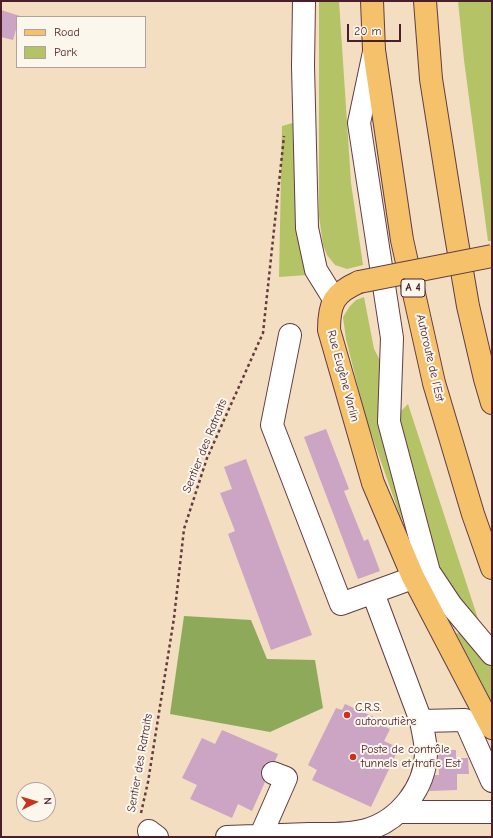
<!DOCTYPE html>
<html>
<head>
<meta charset="utf-8">
<style>
	body { margin:0 }
	#map { position:relative; width:493px; height:838px; overflow:hidden; background:#f3dec1; font-family:"Comic Neue",sans-serif }
	canvas { display:block }
	.frame { position:absolute; inset:0; border:2px solid #4a1f2b; pointer-events:none }
	.legend { position:absolute; left:16px; top:16px; width:130px; height:52px; box-sizing:border-box; background:#fbf7ec; border:1px solid #b4a19f; margin:0; padding:5px 7px; list-style:none; font-size:12px; color:#4a1f2b }
	.legend li { display:flex; align-items:center; gap:8px; height:20px }
	.legend b { width:20px; border:1px solid #b4a19f }
	.north { position:absolute; left:16px; top:782px; width:40px; height:40px; box-sizing:border-box; background:#fbf7ec; border:1px solid #b4a19f; border-radius:50%; rotate:85deg; font-size:11px; font-weight:700; line-height:16px; text-align:center; color:#4a1f2b }
	.north::after { content:''; display:block; margin:auto; width:14px; height:18px; background:#c8321e; clip-path:polygon(50% 0,100% 100%,50% 72%,0 100%) }
	.scale { position:absolute; left:347px; top:24px; width:54px; height:18px; box-sizing:border-box; border:2px solid #4a1f2b; border-top:0; padding-left:5px; font-size:12px; line-height:14px; white-space:nowrap; color:#4a1f2b; -webkit-text-stroke:3px #fbf7ec; paint-order:stroke }
</style>
</head>
<body>
<div id="map">
<canvas width="493" height="838"></canvas>
<div class="frame"></div>
<ul class="legend">
<li><b style="height:5px;background:#f5c16b"></b>Road</li>
<li><b style="height:11px;background:#b4c366"></b>Park</li>
</ul>
<div class="north">N</div>
<div class="scale">20 m</div>
</div>
<script>
const ctx = document.querySelector('canvas').getContext('2d');
ctx.lineJoin = 'round';
function fillPath(path, color) { ctx.fillStyle = color; ctx.fill(path, 'evenodd'); }
function stroke(path, color, width, dash) { ctx.strokeStyle = color; ctx.lineWidth = width; ctx.lineCap = dash ? 'butt' : 'round'; ctx.setLineDash(dash || []); ctx.stroke(path); }
function drawText(font, color, halo, rows, align = 'center') {
  ctx.font = font + ' "Comic Neue",sans-serif'; ctx.lineWidth = 4; ctx.setLineDash([]); ctx.textBaseline = 'middle'; ctx.strokeStyle = halo; ctx.fillStyle = color; for (const [text, x, y, turn = 0] of rows) {
    ctx.save(); ctx.translate(x, y); ctx.rotate((+turn || 0) * Math.PI / 180); ctx.textAlign = isNaN(turn) ? turn : align; if (halo) ctx.strokeText(text, 0, 0); ctx.fillText(text, 0, 0); ctx.restore();
  }
}
const green = new Path2D(`
	M319,1H339L351,183L363,265L347,269L335,265L327,255L323,245L319,216Z
	M458,1H492V241H488L464,60Z
	M296,122L307,275L279,277L282,126Z
	M364,297L374,349L382,364L415,545L399,513L366,419L346,339L343,317L350,306L356,300Z
	M408,404L479,622L444,581L435,557L395,417Z
	M456,633L469,634L492,663V702Z`);
const forest = new Path2D(`
	M184,616L251,620L267,659L315,660L323,708L270,732L170,714Z`);
const building = new Path2D(`
	M1,10L20,16L17,17V26L13,40L1,37Z
	M326,429L349,489L344,491L364,541L368,539L380,571L358,579L304,437Z
	M246,459L312,635L271,650L228,534L235,531L220,493L232,489L224,467Z
	M345,704L376,718L375,722L390,729L384,741L399,748L371,807L312,780L317,770L308,765L336,708L342,710Z
	M222,730L278,754L275,761H271L265,763L262,768L261,775L265,782L252,811L238,804L232,818L190,799L197,785L182,778L202,738L215,744Z
	M438,750H456V758H468L469,774H457V790L429,791L435,775H439Z`);
const path = new Path2D(`
	M141,813L148,782L174,618L184,529L207,458L263,333L284,136`);
const minor = new Path2D(`
	M304,1L303,66L307,228L316,270L334,299
	M374,52L359,123L392,338L389,422L429,572L451,605L492,654
	M290,335L272,425L341,604L429,572
	M421,721L465,720L492,781
	M399,812H492
	M149,831L157,837
	M261,835L286,778L273,773
	M227,837C254,836 281,835 309,834C328,834 348,835 366,830C399,821 425,788 426,754C426,743 423,732 421,721L373,593`);
const major = new Path2D(`
	M359,282C334,293 329,303 329,330L373,483L413,577L492,728`);
const highway = new Path2D(`
	M372,1L374,50L402,240L434,383L473,514L492,568
	M425,1L431,79L455,230L468,306L485,379L492,403`);
const majorBridge = new Path2D(`
	M359,282L492,256`);
const markers = [
	[347,715,4,"#c8321e"],
	[353,757,4,"#c8321e"]
];
const shields = [
	[413,288,24]
];
const shieldNames = [
	["A 4",413,288]
];
const streetNames = [
	["Autoroute de l’Est",430,358,77],
	["Rue Eugène Varlin",343,376,75],
	["Sentier des Ratraits",205,446,-68],
	["Sentier des Ratraits",140,763,-80]
];
const poiNames = [
	["C.R.S.",355,708],
	["autoroutière",355,722],
	["Poste de contrôle",361,750],
	["tunnels et trafic Est",361,764]
];
fillPath(green, '#b4c366');
fillPath(forest, '#8fa95b');
fillPath(building, '#cca4c4');
stroke(minor, '#633c42', 24);
stroke(major, '#633c42', 24);
stroke(highway, '#633c42', 24);
stroke(path, '#633c42', 2.5, [3, 3]);
stroke(minor, '#fff', 22);
stroke(major, '#f5c16b', 22);
stroke(highway, '#f5c16b', 22);
stroke(majorBridge, '#633c42', 24, []);
stroke(majorBridge, '#f5c16b', 22);
for (const [x, y, r, color] of markers) { const dot = new Path2D(); dot.arc(x, y, r, 0, 2 * Math.PI); ctx.fillStyle = color; ctx.fill(dot); stroke(dot, '#fbf7ec', 1.5); }
for (const [x, y, w] of shields) { const box = new Path2D(); box.roundRect(x - w / 2, y - 9, w, 18, 3); ctx.fillStyle = '#fbf7ec'; ctx.fill(box); stroke(box, '#4a1f2b', 1); }
drawText('bold 11px', '#4a1f2b', null, shieldNames);
drawText('12px', '#4a1f2b', '#fbf7ec', streetNames);
drawText('12px', '#4a1f2b', '#fbf7ec', poiNames, 'left');
</script>
</body>
</html>
